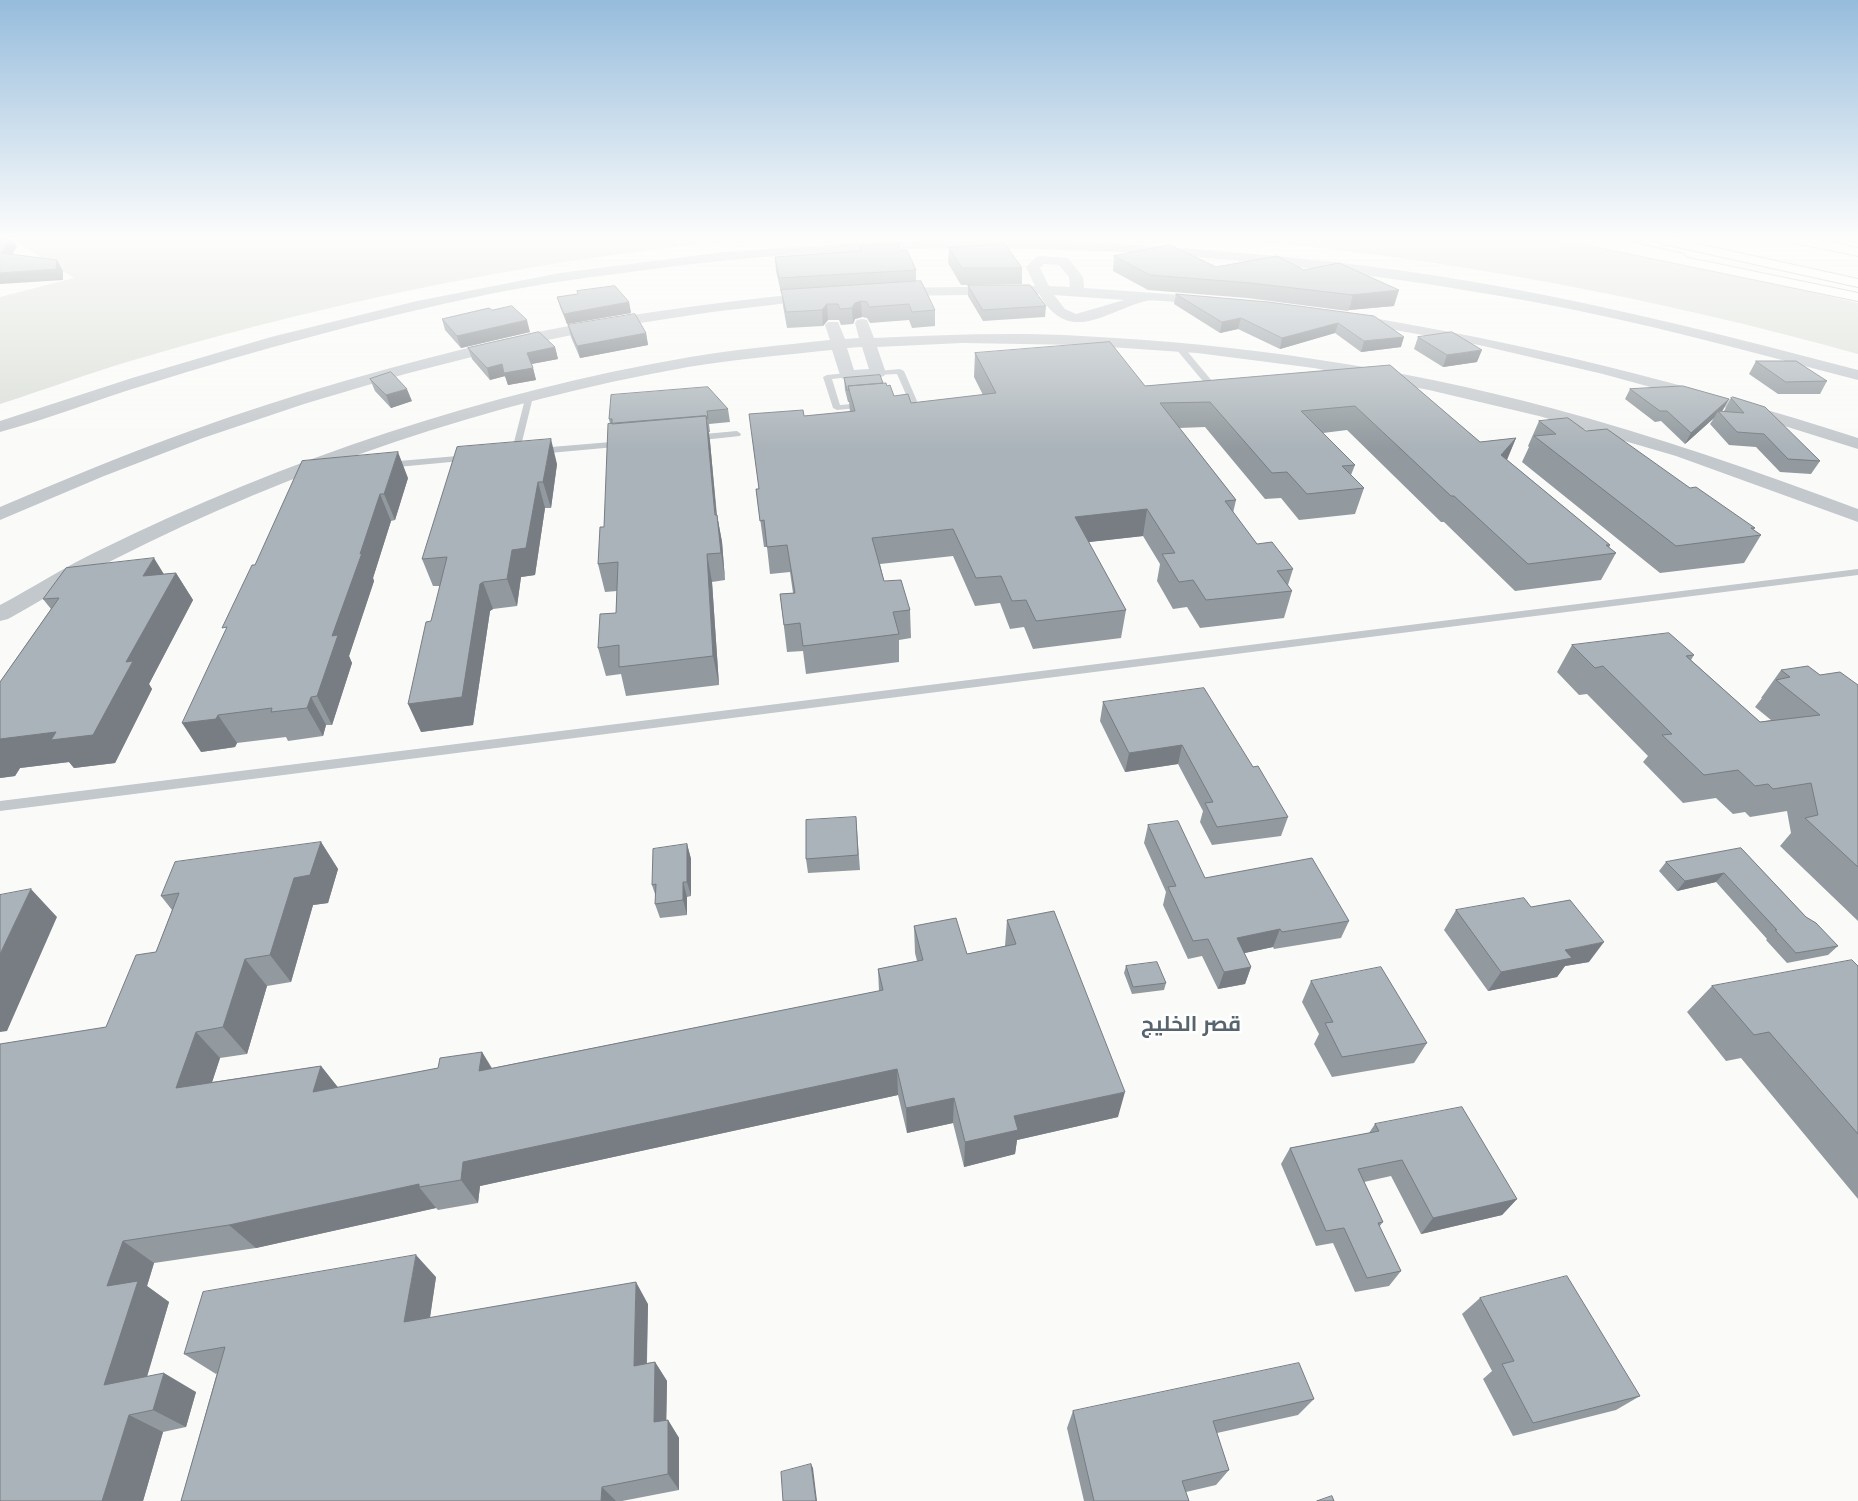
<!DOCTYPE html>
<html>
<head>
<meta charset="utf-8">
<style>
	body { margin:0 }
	canvas { display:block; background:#fafaf8 }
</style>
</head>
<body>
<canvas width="1858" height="1501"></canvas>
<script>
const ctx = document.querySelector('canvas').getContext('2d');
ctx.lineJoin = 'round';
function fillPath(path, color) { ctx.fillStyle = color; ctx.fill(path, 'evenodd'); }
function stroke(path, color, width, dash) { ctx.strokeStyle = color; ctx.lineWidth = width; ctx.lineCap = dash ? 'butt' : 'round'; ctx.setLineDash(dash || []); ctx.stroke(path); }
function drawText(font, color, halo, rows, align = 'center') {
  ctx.font = font + ' "Open Sans",Cairo,sans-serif'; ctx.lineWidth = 5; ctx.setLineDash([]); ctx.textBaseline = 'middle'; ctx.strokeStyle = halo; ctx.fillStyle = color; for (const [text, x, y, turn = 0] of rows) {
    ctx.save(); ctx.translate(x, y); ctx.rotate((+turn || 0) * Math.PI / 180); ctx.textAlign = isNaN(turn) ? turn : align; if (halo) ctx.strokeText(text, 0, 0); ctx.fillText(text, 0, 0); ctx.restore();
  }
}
const green = new Path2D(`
	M11,239H749C547,258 346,298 151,355C100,369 50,388 0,404V297L74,278Z
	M1234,239H1557L1768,282L1858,303V354C1654,297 1445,258 1234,239Z`);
const service = new Path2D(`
	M1176,345H1182L1217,387H1222V391L1212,392L1176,349Z
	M900,369L904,371L917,401L916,403L892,405V401L908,399L897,374L878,375L874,373L878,371Z
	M847,373L851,375L850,377L832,379L840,405L865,403H868V407L837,410L833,408L823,377L827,375Z
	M526,395L533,397L519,454L515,457L511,454Z
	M737,431L741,434L740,436L693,441L689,438L693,435Z
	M623,441L627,444L626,446L539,454L535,451L539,448Z
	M469,455L472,456V460L387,468L383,465L387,462Z
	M1858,569V575L0,811V801Z`);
const minor = new Path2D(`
	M1051,240C1160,246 1267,253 1375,267C1539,288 1699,328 1858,370V380C1750,352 1644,322 1534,302C1238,248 944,230 645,270C591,277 538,284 485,295C370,319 257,350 145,385C96,400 49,419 0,432V421L132,378L271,337L417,301L560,273L724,252L888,241Z
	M1041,256L1068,258L1083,277L1084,288L1211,297L1216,298L1218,301L1216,304L1211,305C1199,305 1154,299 1146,301C1104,312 1069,346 1039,294L891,296L886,295L884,292L886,289L891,288L1035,286L1026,267L1036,257ZM1044,264L1059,265L1069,277L1070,287L1049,286L1040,268ZM1054,295L1124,300L1076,314L1065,309Z
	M817,292L822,293L824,296L822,299L712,312L607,328L503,349L405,374L304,404L203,438L104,476L0,520V507C63,480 126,454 190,431C292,394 396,365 501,340C605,316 711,303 817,292Z
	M1349,314C1522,342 1691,384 1858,438V449L1727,408L1603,374L1479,345L1344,321L1342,318L1344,315Z
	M862,319L867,320L874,338C943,335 1013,332 1082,336C1240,344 1398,367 1551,408C1655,436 1757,471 1858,509V522L1676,456L1539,416L1429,390L1314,368L1197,353L1080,345L962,343L877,347L886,373L884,376C871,380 854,382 841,378L832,350C784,355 736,359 688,367C490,402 295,468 115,559C79,577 44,599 8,619L0,621V605C34,587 66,566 100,550C285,459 486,392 690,357C736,349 783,345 830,340L825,325L828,322H838L845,339L859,338L855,323L857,320ZM862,347L869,369L854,370L847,348Z`);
const secondary = new Path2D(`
	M1572,239H1597L1858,293V301L1579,243Z
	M1788,239H1813L1858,248V256L1795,243Z`);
const motorway = new Path2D(`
	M1591,239H1615L1684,254L1686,257L1679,261L1593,242Z
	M1652,239H1676L1858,279V287L1659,243Z`);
const wall = new Path2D(`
	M860,246L900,250L916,270V281L935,310V326L912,328L909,320L870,323L867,318L862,317L855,319L853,324L841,325L839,320H828L823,326L787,328L783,306L782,293H781L776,271L775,257L860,251Z
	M949,248L1022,268V284L961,285L948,263Z
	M1114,256L1216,267L1304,270L1394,306L1349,310L1348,311L1247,298L1148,290L1113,271Z
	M968,285L1046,306L1045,317L983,321L968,296Z
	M577,291L629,302L631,313L567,324L560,307L557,297L578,294Z
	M1176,294L1374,316L1401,347L1361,352L1335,333L1280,349L1238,329L1220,333L1174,304Z
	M442,319L530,332L461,348L445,330Z
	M568,325L646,333L648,345L580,358L571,337Z
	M1418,337L1477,362L1443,367L1414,349Z
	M555,347L558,359L532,364L536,380L508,385L505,376L490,380L472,359L468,348Z
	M975,353L1145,386L1390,365L1480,442L1516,438L1507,460L1610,545L1609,548L1616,553L1601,580L1515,591L1444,522H1441L1347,430L1323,433L1355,465L1351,475L1364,488L1355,514L1299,520L1281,498L1265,499L1205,427L1179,428L1236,500L1233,513L1257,544L1293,569L1288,585L1292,591L1284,618L1200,628L1187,607L1173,609L1157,581L1160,564L1143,536L1088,542L1126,610L1121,638L1033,649L1024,627L1010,629L1000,603L975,606L953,556L880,564L884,581L910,610L911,638L899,640V662L806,674L803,651L787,652L780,594L793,593L790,572L770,574L767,547H764L756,489H759L804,416L850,412L849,402H848L845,390L844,378L883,383L887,386L894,396L911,403L983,395L974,377Z
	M1756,361L1827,381L1820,394H1778L1749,374Z
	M370,379L412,401L391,408L375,391Z
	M1630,389L1723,410L1721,412H1725L1724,411L1731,398L1820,461L1811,474L1780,472L1756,447L1729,445L1710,424L1714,418L1685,444L1661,421L1655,422L1625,399Z
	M728,409L730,422L709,424L710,432H709L717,515L722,542L725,580L712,582L719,685L626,696L621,674L606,676L598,648L616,613L617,591L605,592L598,564L604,527L610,424L609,419Z
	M1539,421L1586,431L1690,488L1755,528L1753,530L1761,535L1744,563L1660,573L1522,462L1529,447L1528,446Z
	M557,464L551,508H545L535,575L521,577L517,606L493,609L490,611L473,725L421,732L440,586H433L422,559Z
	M408,478L395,520L391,521L373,578L374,581L349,656L352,663L332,725H326L323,736L288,741L286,737L237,743L235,747L201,752L225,632L255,565Z
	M176,573L193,600L149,684L152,689L115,763L74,768L69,762L20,768L15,776L0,778V682L51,609L43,599L164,574Z
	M1572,645L1694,655L1691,660L1760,722L1771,720L1755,707L1762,698H1761L1781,670L1820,675L1858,685V921L1780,846L1791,833L1787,811L1750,817L1745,812L1733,814L1716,798L1683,803L1643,762L1648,756L1587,694L1579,695L1557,672Z
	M1103,702L1253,767L1288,817L1281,836L1212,845L1200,822L1203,811L1178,764L1125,772L1100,721Z
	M856,817L860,870L808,873L806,859Z
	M1148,825L1205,878L1349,921L1341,938L1274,949L1273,947L1244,953L1251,967L1245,984L1218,989L1202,956L1188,959L1163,905L1166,892L1144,843Z
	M321,842L338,869L328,903L313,905L291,982L267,986L247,1054L220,1058L212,1082L321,1066L338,1088L438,1068L482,1052L492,1068L879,991L878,969L917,961L915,953L914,926L967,954L1005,946L1007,920L1118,1117L1017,1140L1015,1154L964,1167L953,1123L907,1133L898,1095L480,1186L478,1203L438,1210L436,1208L256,1248L154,1263L147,1286L169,1302L147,1377L196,1392L186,1427L163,1432L143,1501H0L106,1027L156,952L172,910L161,896Z
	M687,844L691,859V896L687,897V915L660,918L655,904L656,897L652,885Z
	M1741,848L1806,917L1838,946L1828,955L1787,963L1766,940L1767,939L1716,882L1677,891L1659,871L1666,862Z
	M1531,907L1589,962L1565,966L1557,977L1488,991L1444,930L1456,910Z
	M1126,966L1166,983L1164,990L1132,994L1124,973Z
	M1858,966V1199L1741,1058L1726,1061L1687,1012L1712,986Z
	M1311,981L1427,1043L1414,1063L1332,1077L1314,1044L1319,1034L1302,1002Z
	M1375,1124L1517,1199L1502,1215L1421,1234L1391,1176L1364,1182L1383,1222L1379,1227L1401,1271L1389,1286L1355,1292L1333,1243L1316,1246L1281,1164L1290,1148L1369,1133Z
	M436,1277L430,1318L648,1304L647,1363L655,1362L667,1381L666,1420H668L679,1438V1490L622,1501H181L217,1373L216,1374L184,1354Z
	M1480,1298L1640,1396L1616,1410L1513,1436L1483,1379L1492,1371L1462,1314Z
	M1314,1399L1298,1415L1217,1433L1229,1470L1216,1485L1186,1492L1189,1501H1084L1067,1428L1073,1411Z`);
const shadedWall = new Path2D(`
	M9,239H13L17,246L8,264L2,253Z
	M57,260L63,271V280L0,284V273Z
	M1399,290L1394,306L1349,310L1353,295H1351Z
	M861,301L862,317L855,319L853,324L852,308L855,303Z
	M629,302L631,313L567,324L564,314Z
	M827,304L828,320L823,326L822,310Z
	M1241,318L1238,329L1220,333L1222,322Z
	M527,320L530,332L461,348L457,336Z
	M1338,323L1335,333L1280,349L1282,338Z
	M646,333L648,345L580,358L577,346Z
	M1404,337L1401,347L1361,352L1364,341Z
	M555,347L558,359L531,364L527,353Z
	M1482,350L1477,362L1443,367L1447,355Z
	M502,364L505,376L490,380L487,368Z
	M533,368L536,380L508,385L504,373Z
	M407,389L412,401L391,408L386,395Z
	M1729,399L1723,410L1719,413L1718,411L1714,418L1685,444L1691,433Z
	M706,416L710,441L717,520V515L722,542L725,580L713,494Z
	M1516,438L1505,464L1501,455Z
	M551,439L557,464L551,508L543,482Z
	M398,452L408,478L395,520L384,494Z
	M538,482L545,508L535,575L521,577L517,606L507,579L512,550Z
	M380,494L391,521L373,578L374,581L349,656L352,663L332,725L317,696L332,636Z
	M1147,509L1143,536L1072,544L1075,517Z
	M707,554L712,582L719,685L713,656Z
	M154,558L170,584L176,573L193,600L149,684L152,689L115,763L74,768L69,762L20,768L15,776L0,778V739L126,662L143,576Z
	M483,582L493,609L490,611L473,725L421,732L408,704L480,584Z
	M311,697L326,725L323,736L307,708Z
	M218,715L237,743L235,747L201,752L182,723Z
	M1182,745L1178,764L1125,772L1129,753Z
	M321,842L338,869L328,903L313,905L291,982L270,955L294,878Z
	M687,844L691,859V896L687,882Z
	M1724,873L1716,882L1677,891L1685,881Z
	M683,882L687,897V915L683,900Z
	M31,889L57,917L7,1031L0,1032V954Z
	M1280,929L1273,947L1231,956L1237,938Z
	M1604,942L1589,962L1565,966L1557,977L1488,991L1501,972L1565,950Z
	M245,959L267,986L247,1054L223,1027Z
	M1251,967L1245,984L1218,989L1224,972Z
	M196,1032L220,1058L202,1113L176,1088Z
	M482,1052L497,1078L479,1071Z
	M321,1066L341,1091L313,1092Z
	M897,1069L898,1095L480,1186L478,1203L461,1180L463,1162Z
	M1125,1092L1118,1117L1017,1140L1015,1154L964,1167L965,1142L1014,1116Z
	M954,1098L953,1123L907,1133L906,1108Z
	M419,1184V1187L436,1208L256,1248L229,1225Z
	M1517,1199L1502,1215L1421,1234L1433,1218Z
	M123,1241L154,1263L147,1286L169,1302L139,1403L104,1385L107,1286Z
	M416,1255L436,1277L426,1343L404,1322Z
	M636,1282L648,1304L646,1386L634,1366Z
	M655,1362L667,1381L666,1440L654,1422Z
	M164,1373L196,1392L186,1427L153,1410Z
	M129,1415L163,1432L143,1501H102Z
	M668,1420L679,1438V1490L668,1474Z
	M811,1464L813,1468L817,1501H816Z
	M602,1487L616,1501H601Z`);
const building = new Path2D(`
	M0,239H9L2,253L57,260L56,269L0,273Z
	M898,244L900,250H907L916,270L779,278L775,257L861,251L860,246Z
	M1005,244L1022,268H962L949,248Z
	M1170,245L1216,267L1277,256L1304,270L1339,263L1399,290L1351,295H1353L1251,283L1150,275L1114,256Z
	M921,281L935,310L912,312L909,304L869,307L867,302L861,301L855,303L852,308L840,309L838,304H827L822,310L786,312L781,290Z
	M968,285H1030L1046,306L983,310Z
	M615,286L629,302L564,314L557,297L578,294L577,291Z
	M1176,294L1268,302L1374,316L1404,337L1364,341L1338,323L1282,338L1241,318L1222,322Z
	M512,306L527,320L457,336L442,319L489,308L492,310Z
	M635,314L646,333L577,346L568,325Z
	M539,332L555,347L527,353L533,368L504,373L502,364L487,368L468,348Z
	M1452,332L1482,350L1447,355L1418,337Z
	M1110,342L1145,386L1390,365L1480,442L1516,438L1501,455L1610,545H1606L1616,553L1528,564L1454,496H1451L1355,406L1301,411L1355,465L1342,466L1364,488L1307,494L1287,472L1272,473L1210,402L1160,403L1236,500L1225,501L1257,544L1272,542L1293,569L1277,571L1292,591L1206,600L1193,580L1179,582L1162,554L1175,553L1147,509L1075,517L1126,610L1036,621L1026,600L1012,601L1001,576L976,578L953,529L872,538L884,581L901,580L910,610L893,612L899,634L803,646L800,623L784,625L780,594L795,593L787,545L767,547L764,520L760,521L756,489H759L749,414L803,410L804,416L855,411L848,386L886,383L887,386L890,385L894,396L908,394L911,403L996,393L975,353Z
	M1756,361H1796L1827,381L1786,382Z
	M391,372L407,389L386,395L370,379Z
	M880,375L883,383L848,386L849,390H847L844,378Z
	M1683,386L1729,399L1691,433L1667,411H1660L1630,389Z
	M708,387L728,409L707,411L708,419H707L706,416L612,424V419H609L611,395Z
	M1733,397L1765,407L1820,461L1788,459L1764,434L1737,432L1718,411L1744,413L1731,398Z
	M706,416L713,494L715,515H717L721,553L707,554L713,656L619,667V645L598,648L600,614L616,613L618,562L598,564L600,527H604L608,424Z
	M1568,418L1586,431L1607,429L1690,488L1696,487L1755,528H1751L1761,535L1676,546L1534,436L1556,434L1539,421Z
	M551,439L543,482H538L526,548L512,550L507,579L483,582L480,584L462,697L408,704L426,622L431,621L447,557L422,559L457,447Z
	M398,452L384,494H380L360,554L362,553L332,636L338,635L317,696L311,697L307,708L271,712L272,708L218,715L216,719L182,723L227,627L222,628L252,565H255L302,461Z
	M154,558L143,576L176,573L126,662L133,661L93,735L51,740L56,732L0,739V682L59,598L43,599L66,568Z
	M1669,633L1694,655L1686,656L1760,722L1820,715L1776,680L1790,677L1781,670L1808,666L1820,675L1840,672L1858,685V867L1805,818L1818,815L1811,783L1773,789L1768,784L1755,786L1738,770L1704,775L1662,735L1672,734L1603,666L1595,668L1572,645Z
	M1204,688L1253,767L1258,766L1288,817L1217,827L1205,803L1213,802L1182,745L1129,753L1103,702Z
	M856,817L858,855L806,859V820Z
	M1178,821L1205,878L1312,858L1349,921L1282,932L1280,929L1237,938L1251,967L1224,972L1208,939L1193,941L1168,887L1176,886L1148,825Z
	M321,842L310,875L294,878L270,955L245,959L223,1027L196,1032L176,1088L321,1066L313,1092L438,1068L440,1058L482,1052L479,1071L883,990L878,969L923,960L914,926L956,918L967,954L1016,944L1007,920L1054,911L1125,1092L1014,1116L1018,1130L965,1142L954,1098L906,1108L897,1069L463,1162L461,1180L419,1187V1184L229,1225L123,1241L107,1286L138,1281L104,1385L164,1373L153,1410L129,1415L102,1501H0V1044L106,1027L136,955L156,952L179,893L161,896L175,862Z
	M687,844V882H683V900L655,904L656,884L652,885L653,849Z
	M1741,848L1806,917L1816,923L1838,946L1796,953L1775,930H1777L1724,873L1685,881L1666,862Z
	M31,889L0,954V895Z
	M1524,898L1531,907L1570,900L1604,942L1565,950L1572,958L1501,972L1456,910Z
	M1852,960L1858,966V1134L1769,1032L1754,1035L1712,986Z
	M1157,962L1166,983L1133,987L1126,966Z
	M1381,967L1427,1043L1342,1057L1325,1023L1333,1022L1311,981Z
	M1462,1107L1517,1199L1433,1218L1402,1160L1358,1169L1383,1222L1378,1223L1401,1271L1367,1278L1344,1228L1326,1231L1290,1148L1379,1131L1375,1124Z
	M416,1255L404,1322L636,1282L634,1366L655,1362L654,1422L668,1420V1474L602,1487L601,1501H181L225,1347L184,1354L203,1292Z
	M1567,1276L1640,1396L1533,1423L1502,1364L1514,1361L1480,1298Z
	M1299,1363L1314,1399L1213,1421L1229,1470L1182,1481L1189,1501H1094L1073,1411Z
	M811,1464L816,1501H783L781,1472Z
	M1332,1496L1334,1501H1317Z`);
const nearNeighbourhoodnames = [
	["قصر الخليج",1191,1025]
];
fillPath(green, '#dadfd7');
stroke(secondary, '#b3babf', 2);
stroke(motorway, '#b4b9bd', 2);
fillPath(service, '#c3c8cc');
fillPath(minor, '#c3c8cc');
fillPath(secondary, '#fff');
fillPath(motorway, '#fff');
fillPath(wall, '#929a9f');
fillPath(shadedWall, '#777d82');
fillPath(building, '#aab3b9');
stroke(building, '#777d82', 1);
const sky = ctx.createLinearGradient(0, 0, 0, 449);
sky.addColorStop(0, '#96bcdc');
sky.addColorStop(0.53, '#fdfdfc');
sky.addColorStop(1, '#fdfdfc00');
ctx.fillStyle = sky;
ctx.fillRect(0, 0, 1858, 449);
drawText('bold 21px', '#57646e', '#fff', nearNeighbourhoodnames);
</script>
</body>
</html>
